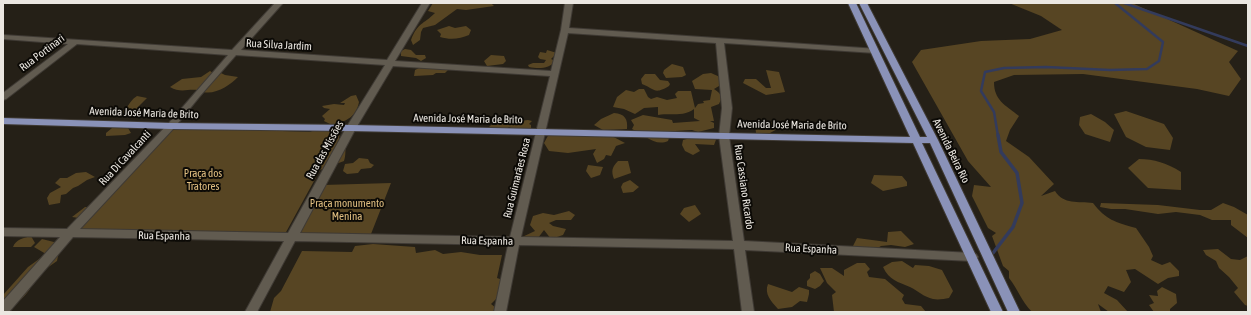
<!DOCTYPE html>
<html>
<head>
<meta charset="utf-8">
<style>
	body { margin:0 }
	#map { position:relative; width:1251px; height:315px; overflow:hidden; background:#252017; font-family:"Asap Condensed",sans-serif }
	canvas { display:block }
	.frame { position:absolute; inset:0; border:4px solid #ebe7e1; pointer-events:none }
</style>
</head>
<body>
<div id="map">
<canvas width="1251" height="315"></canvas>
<div class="frame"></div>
</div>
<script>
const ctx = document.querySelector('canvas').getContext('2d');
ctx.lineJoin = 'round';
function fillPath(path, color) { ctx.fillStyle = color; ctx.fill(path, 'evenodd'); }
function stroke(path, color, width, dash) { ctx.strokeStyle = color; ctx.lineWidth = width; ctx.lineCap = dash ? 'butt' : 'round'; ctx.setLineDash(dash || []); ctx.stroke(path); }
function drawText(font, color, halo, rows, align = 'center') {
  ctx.font = font + ' "Asap Condensed",sans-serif'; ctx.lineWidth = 4; ctx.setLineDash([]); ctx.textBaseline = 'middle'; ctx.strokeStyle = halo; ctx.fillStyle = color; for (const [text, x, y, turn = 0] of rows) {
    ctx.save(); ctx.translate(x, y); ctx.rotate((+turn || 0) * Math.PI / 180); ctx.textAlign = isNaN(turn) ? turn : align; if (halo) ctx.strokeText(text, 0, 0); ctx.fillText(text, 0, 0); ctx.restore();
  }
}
const green = new Path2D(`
	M433,3H491L494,6L466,10L457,9L435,25L423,28L421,32L420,40L413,45L411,40C418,22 423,25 435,13L428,11Z
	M1009,3H1132L1238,51L1229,62L1241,79L1229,96L1197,89L1083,74L1014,75L994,82C994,100 1005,105 1019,116L1010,130L1006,141L1029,157L1054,184L1041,196L1055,191C1064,205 1078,201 1093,203C1106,220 1115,222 1136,228L1149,247L1153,256L1151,260L1162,265L1170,262L1179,271V276L1168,278L1158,284L1135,269L1126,270L1131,282L1124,292L1108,286L1104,293L1117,300L1128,312H1109L1098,304L1101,312H1032C1021,301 1018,289 1009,278V271L1003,266L992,236L996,233L988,228L972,196L974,185L991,187L968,161L912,62L921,50L981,41L1030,39L1062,30L1041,16Z
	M449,26L455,28L466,26L471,30L469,35C460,39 450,40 440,37L441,34L437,30Z
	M405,49L411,50L416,55H425L426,58L421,61L416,58L401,56V51Z
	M547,50L557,53L551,59L555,61C550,69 538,69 529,67L528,65L533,63H544L546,60L540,59L538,57L540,52L546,53Z
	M491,55L504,56L506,61L503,64L487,66L484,61Z
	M672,64L683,67L686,75L682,77L666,78L663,73L664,70Z
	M419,68L449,69L445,73H436L433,75C426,75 421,76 414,76L415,70Z
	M766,70L779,72L785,92L766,95L743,83L745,79H756L766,88H771Z
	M210,71L216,75L221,73L225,75L238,77C230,85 216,95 203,92C201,92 199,90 197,90C187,89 180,93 170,87L182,79L201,77Z
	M711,73L720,77L722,82L719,86L714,89C721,94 723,96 719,104L711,107L714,121H710L714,123V128L698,132L692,130L658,132L670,135L668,141C655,147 643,134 632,129L634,125L631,120L643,115L672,120L673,123L700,121L694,118V109C684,117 670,113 658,115V107L644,108L635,114L624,109L613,107L617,97L626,90L634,92L639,89H644L648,97L651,99L657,97L667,100L677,98L675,94L678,91H691L695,108L698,104L704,103L703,101L710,100L712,90L695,89L692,81L703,74Z
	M645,74H655L660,80L668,81L670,84L669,86C654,95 655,89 642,84L641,79Z
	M356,95L359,102C356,117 347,121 332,125L324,121L325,119L322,116L330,109L324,108L322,106L334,104L344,105L345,103H340L351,96Z
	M137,96L147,98L138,107L137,112L126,117L120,114C122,110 125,110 127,107C131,102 132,99 137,96Z
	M1126,111L1164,124L1173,138L1170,150L1146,147L1126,137L1114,114Z
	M614,113C625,114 628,119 627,129L603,130L594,125L601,119Z
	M1091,114L1105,122L1114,130L1110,142L1085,134L1079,125L1080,117Z
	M528,120L532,121L529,124L531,125V128H520L516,130L509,127L506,129L488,128L491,125C499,123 509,124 517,123L519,121Z
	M765,122H775L779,128L770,133H756L755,124Z
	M325,126H337L340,133L339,138L346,145C345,151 346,155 344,161L320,170L285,234L75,233L79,218L72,217L85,207H96L172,127L310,132Z
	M119,127L128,128L131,133L125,135L106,136V133L112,128Z
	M550,132L583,136L608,134L625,143L616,146L611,156L606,155L604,159L597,163L593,154L596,149L568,153L549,151L544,143Z
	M698,136L717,137L714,145L695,144L700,151L693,155L685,151L682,145L683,140Z
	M359,158L368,159L370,163L374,165L371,168L361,169L358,173L347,174L343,171L345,164L353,163Z
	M1139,159C1154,159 1167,163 1181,172V190L1148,188L1128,168Z
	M618,161H628L631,173L614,179C611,171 612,167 618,161Z
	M588,165L603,167L600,175L591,178L586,171Z
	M86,172L95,177L87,180L78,186L73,188L66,194L61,195L60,203L49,205L47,198L50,193L61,187L55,183L60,178H67L76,173Z
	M874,175L902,176L907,182V186L883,191L871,183Z
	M630,180L639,187L633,192L623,193L621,187L623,183Z
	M391,183L371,234L400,235V238L294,237L323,185Z
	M1101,203L1158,205L1200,210H1211L1223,203L1234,207L1248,215V238L1231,225V220H1212L1200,215L1176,212L1158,214L1125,209H1111L1100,207Z
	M695,205L701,214L689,222L680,214L684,208Z
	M569,211L575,215L571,220H556L549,223L553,226L566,229L563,235L551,239L544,230L538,238H520L535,231L530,225L533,216L543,213L554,215Z
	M901,231L914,244L905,247L891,245L881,246L873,251L857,252L853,246L857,238L887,242L888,232Z
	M31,236L35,243L31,247H13C16,239 24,238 31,236Z
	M42,239L54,242L59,251L57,261L40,273L33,285L28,286L30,289C24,298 13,307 3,312V295L28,267L46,254L34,247Z
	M373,244L415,247L416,253L435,250L443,254L461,252L480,255H502L497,278L506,281L500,295L491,304L500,311L270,312L274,298L281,291L302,251L352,252L355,246Z
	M1218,249L1231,259L1240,260L1248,256V306L1245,305L1234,292L1238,288L1229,277L1219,268L1216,261L1206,255L1203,250Z
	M902,261L913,268L915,265L929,266L942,270L953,291L949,298C944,299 938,300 933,299C924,297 918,291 910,287C898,282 889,280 883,267L892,262Z
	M857,263H865L870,269L867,272L869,277L885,279L904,295L902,299L905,304L921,306L926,312L879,311L834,312L832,295L836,292L827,283L820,268H832L844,276V270Z
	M815,271L820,274L824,281L820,286L815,289L807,286V281L810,278V274Z
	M768,284L792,292L799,287L809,290V294L807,302L800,301L792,307L778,309C771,301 764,294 768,284Z
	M1162,287L1176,294L1177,303L1170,309V312H1154L1149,305L1154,303L1149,295L1158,296L1157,291Z`);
const streamFar1 = new Path2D(`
	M1124,3L1248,46
	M998,136L994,112L981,91L985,72L1004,68L1046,67L1110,70L1147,69L1159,61L1163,42L1115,3`);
const stream = new Path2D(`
	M993,253L1013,227L1022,203L1017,173L1001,152L998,135`);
const minor = new Path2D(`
	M275,3H283L241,50L387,60L422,3H430L395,61L551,71L561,30L565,3H573L569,28L878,49V53H875L724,43L732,108L729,136L744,241L972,253L976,254L978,257L976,260L972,261L745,250L754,312H742L734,249L519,245L506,312H494L508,245L295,241L257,312H245L284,241L73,237L9,312H3V301L60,237L3,236V228L67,229L168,124L228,55L77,44L6,99L3,100V93L68,44L3,39V35L232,50ZM568,33L716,43L722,108L719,136L733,241L521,237ZM236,55L385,65L346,128L288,233L80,229L174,128L200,96ZM393,66L550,76L510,237L300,233L356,128Z`);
const major = new Path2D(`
	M848,3H856L920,137H927L859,3H867L938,140L1020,312H1008L930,143H922L1003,312H991L913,143L351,131L171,129L3,124V118L171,123L351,125L910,137Z`);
const streetNames = [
	["Rua Silva Jardim",279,45,3],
	["Rua Portinari",42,53,-37],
	["Avenida José Maria de Brito",144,113,2],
	["Avenida José Maria de Brito",468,119,1],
	["Avenida José Maria de Brito",792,125,1],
	["Rua das Missões",325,150,-61],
	["Avenida Beira Rio",951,151,64],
	["Rua Di Cavalcanti",125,158,-47],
	["Rua Guimarães Rosa",517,178,-76],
	["Rua Cassiano Ricardo",744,187,82],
	["Rua Espanha",164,236,1],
	["Rua Espanha",487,241,1],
	["Rua Espanha",811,249,3]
];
const parkNames = [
	["Praça dos",203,174],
	["Tratores",203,187],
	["Praça monumento",347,204],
	["Menina",347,217]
];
fillPath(green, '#574523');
stroke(streamFar1, '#333b5c', 2.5);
stroke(stream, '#333b5c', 3.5);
stroke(minor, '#3f3a34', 2);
stroke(major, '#3f3a34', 2);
fillPath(minor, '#615b50');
fillPath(major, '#8a92b8');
drawText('11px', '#ebe7e1', '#0c0a06', streetNames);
drawText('11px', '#e0be81', '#0c0a06', parkNames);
</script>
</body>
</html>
